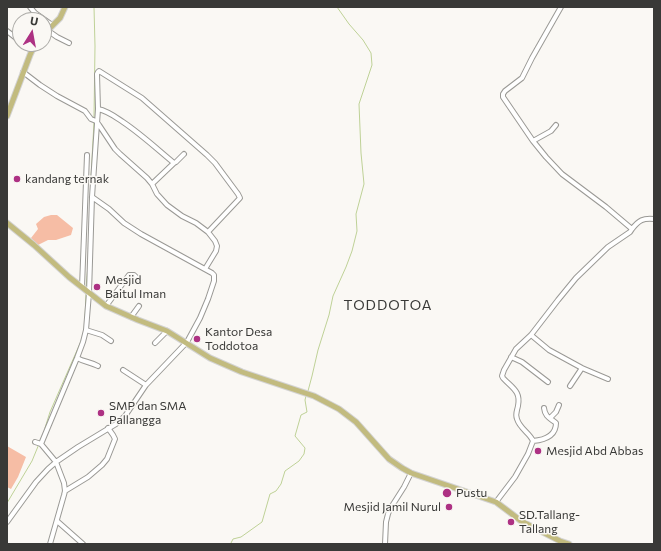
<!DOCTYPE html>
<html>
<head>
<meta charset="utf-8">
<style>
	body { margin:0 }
	#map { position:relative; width:661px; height:551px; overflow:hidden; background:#faf8f4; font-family:Commissioner,sans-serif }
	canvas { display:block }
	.frame { position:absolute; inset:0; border:8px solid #393937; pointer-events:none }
	.north { position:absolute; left:12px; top:12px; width:40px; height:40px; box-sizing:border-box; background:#faf8f4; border:1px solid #adaca8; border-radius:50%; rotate:11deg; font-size:11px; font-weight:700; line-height:16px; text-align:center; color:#393937 }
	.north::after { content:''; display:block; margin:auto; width:14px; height:18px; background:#ad3183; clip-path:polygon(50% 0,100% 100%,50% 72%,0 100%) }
</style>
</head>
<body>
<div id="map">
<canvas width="661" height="551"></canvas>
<div class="frame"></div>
<div class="north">U</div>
</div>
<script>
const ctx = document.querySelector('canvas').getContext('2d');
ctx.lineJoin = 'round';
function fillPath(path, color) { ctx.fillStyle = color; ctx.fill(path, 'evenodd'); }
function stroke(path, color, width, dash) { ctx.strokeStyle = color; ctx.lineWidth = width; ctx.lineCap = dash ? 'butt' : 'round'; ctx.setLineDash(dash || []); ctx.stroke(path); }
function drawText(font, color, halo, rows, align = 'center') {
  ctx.font = font + ' Commissioner,sans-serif'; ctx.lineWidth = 3; ctx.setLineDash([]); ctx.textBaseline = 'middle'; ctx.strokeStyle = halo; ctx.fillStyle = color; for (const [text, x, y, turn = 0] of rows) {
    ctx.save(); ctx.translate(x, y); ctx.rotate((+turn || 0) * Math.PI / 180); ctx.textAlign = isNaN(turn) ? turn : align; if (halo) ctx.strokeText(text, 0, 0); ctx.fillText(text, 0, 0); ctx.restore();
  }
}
const green = new Path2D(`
	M51,215H57L73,228L71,235L56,240H48L38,245L31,238L38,229L36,224L44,217Z
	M7,446L26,457L18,477L11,489L7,487Z`);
const stream = new Path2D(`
	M94,7L95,46L94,118
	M91,178L94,122
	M86,288L88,265
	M85,320L86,293
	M308,391L312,376L318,350L329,315L333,296L346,267L352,251L357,231L356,214L364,184L361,153L359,104L372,65L371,53L363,40L349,24L337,7
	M45,428L50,412L82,339
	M7,503L32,461L39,444
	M231,544V543L233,539L241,537L262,522L270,494L276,491L281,484L285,471L299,461L304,454L305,448L295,436L301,415L307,412L305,400L306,396`);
const minor = new Path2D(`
	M30,7L35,13L52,25
	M47,30L57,37L69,43
	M7,31L20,41
	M25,44L32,49
	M23,72L40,85L57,96L85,111L91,119L96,121L99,125L115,149L120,154L147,178L152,184L157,194L167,205L182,216L196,223L208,232L215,241L217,246L216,251L205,269
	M98,109L97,74L98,72L99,71L142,98L207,155L215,163L238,194L240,198L208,232
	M533,141L551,131L556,125
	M152,184L174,163
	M632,229C639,220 643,218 654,219
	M82,287L87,155
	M106,306L129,275H134L139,280
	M131,317L139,306
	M86,330L102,335L111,341
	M531,335L549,350L582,368L608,379
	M155,343L167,331
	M511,357L522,362L548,382
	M77,358C84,362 91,362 98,366
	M123,370L146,385
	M570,386L582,368
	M550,418L556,412L559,405
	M533,441C544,440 556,436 556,423C550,418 545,417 544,408
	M35,442L41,444L56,462L64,483L65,491L64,495L50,544
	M41,444L77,358L83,342L86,330L89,293L92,197L98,109C108,111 114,116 123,122C141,134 157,149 174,163L176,162L184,154
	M65,491L88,477L102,465L107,459L115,439L113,435L108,428
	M496,502L515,477L528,454L533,441C530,433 520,429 517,419C515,414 517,411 518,406C521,391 512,388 503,378L502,376L504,370L516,349L531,335L558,300L576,278L608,247L630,232L632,229L606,207L562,174L546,157L533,141L503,97V94L505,91L522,78L532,58L561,7
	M57,521L83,544
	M7,522L36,482L48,469L56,462L78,447L116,424L125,416L146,385L187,342L200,318L208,299L214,281V275L212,273L141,234L124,223L109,209L92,197
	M385,544L386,522L388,514L390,509L404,487L411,473`);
const major = new Path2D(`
	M44,34L60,18L65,7
	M7,116L30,55L35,44
	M7,223L34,245L69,277L106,306L138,320L167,331L210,358L242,372L314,396L339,409L356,422L389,459L402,468L411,473L496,502L512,514L521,521L560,541L569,544`);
const markers = [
	[17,179,4,"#ad3183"],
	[97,287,4,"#ad3183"],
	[197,339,4,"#ad3183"],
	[101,413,4,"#ad3183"],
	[538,451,4,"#ad3183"],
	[447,493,5,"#ad3183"],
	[449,507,4,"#ad3183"],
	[511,522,4,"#ad3183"]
];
const poiNames = [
	["kandang ternak",25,179],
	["Mesjid",105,280],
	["Baitul Iman",105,294],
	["Kantor Desa",205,332],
	["Toddotoa",205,346],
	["SMP dan SMA",109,406],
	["Pallangga",109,420],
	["Mesjid Abd Abbas",546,451],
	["Pustu",456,493],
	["Mesjid Jamil Nurul",441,507,"right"],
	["SD.Tallang-",519,515],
	["Tallang",519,529]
];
const quarterNames = [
	["TODDOTOA",388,305]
];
fillPath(green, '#f6bda5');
stroke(stream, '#bed196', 1);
stroke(minor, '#9a9995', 6);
stroke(major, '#d3d3d3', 7);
stroke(minor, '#fff', 4);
stroke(major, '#c2bb7f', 5);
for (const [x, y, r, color] of markers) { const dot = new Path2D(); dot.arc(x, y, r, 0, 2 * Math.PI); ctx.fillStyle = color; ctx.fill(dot); stroke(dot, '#faf8f4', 1.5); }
drawText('12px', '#393937', '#faf8f4', poiNames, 'left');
ctx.letterSpacing = '1px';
drawText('14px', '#393937', '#faf8f4', quarterNames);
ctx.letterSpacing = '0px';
</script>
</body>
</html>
